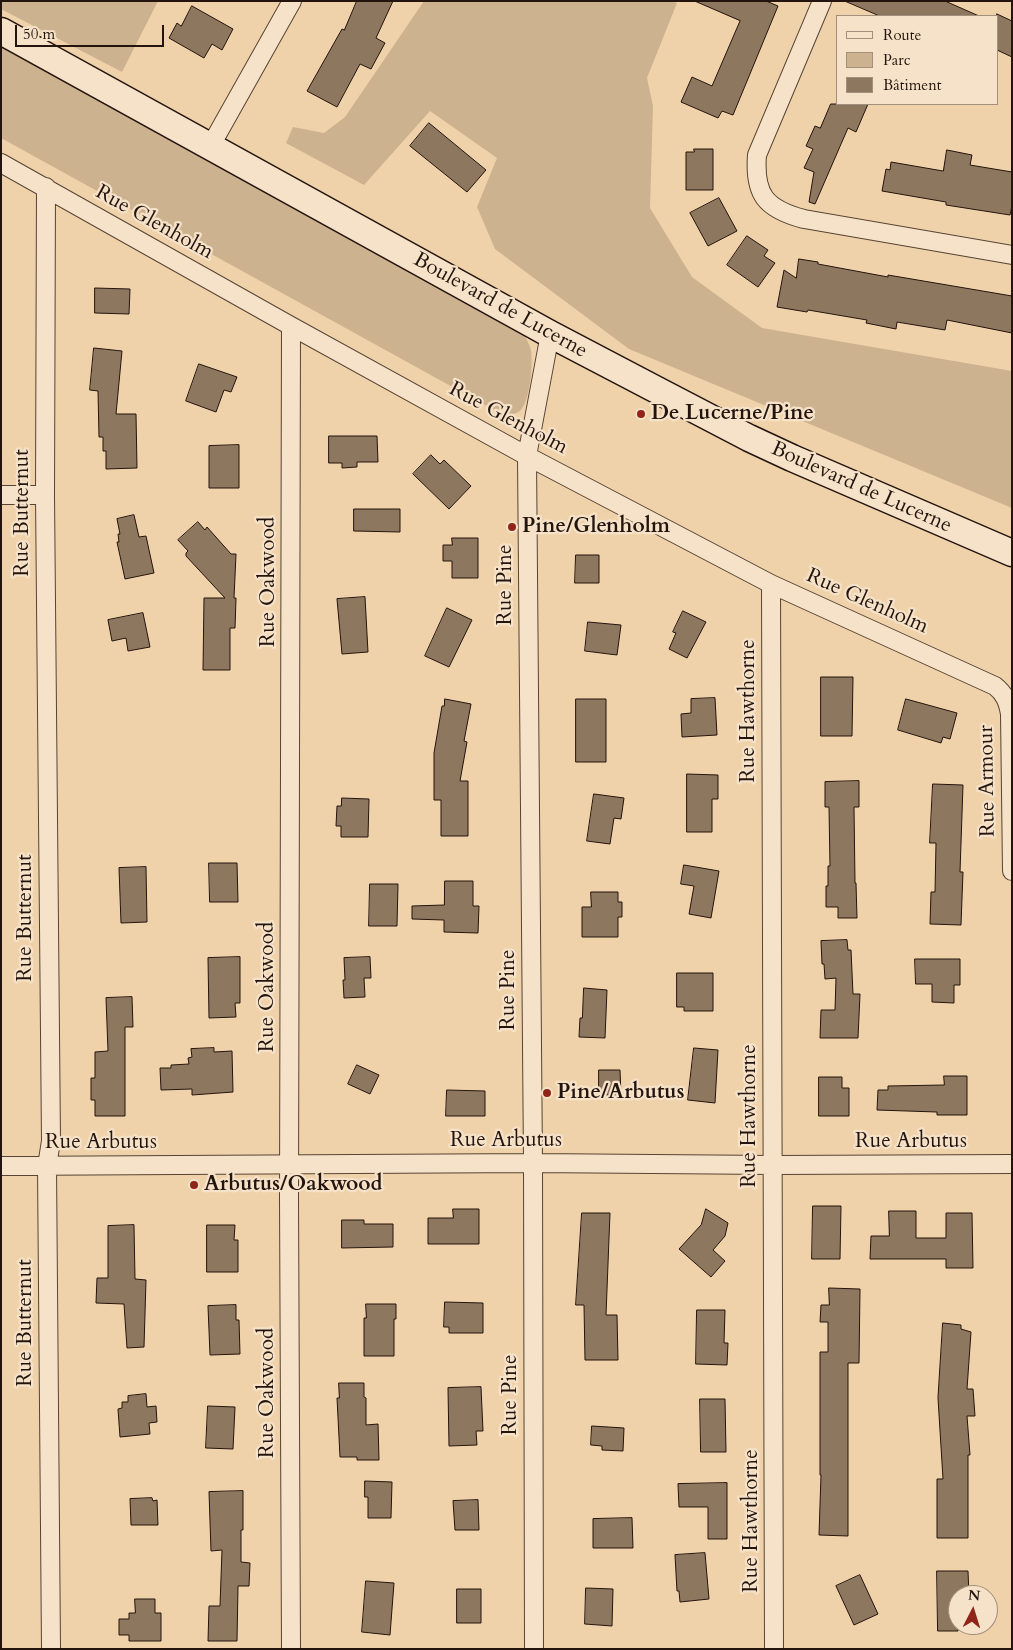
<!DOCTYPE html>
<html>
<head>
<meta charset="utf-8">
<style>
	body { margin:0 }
	#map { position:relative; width:1013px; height:1650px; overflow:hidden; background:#f0d2aa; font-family:Cardo,serif }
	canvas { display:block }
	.frame { position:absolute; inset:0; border:2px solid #23140d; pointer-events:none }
	.legend { position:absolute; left:836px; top:15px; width:162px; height:90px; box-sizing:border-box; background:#f5e2c8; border:1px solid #a1907d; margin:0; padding:6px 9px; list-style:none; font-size:15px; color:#23140d }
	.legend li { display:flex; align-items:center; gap:10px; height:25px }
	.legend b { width:25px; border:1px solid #a1907d }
	.north { position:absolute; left:948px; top:1585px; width:50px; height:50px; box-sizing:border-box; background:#f5e2c8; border:1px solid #a1907d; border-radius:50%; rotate:5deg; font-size:14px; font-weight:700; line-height:20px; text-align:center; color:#23140d }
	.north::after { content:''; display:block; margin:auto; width:18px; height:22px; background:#8f2418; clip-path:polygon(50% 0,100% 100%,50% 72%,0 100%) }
	.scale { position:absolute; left:15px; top:25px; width:149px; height:22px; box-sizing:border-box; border:2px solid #23140d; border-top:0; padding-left:6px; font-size:15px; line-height:18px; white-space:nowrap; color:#23140d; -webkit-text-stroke:4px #f5e2c8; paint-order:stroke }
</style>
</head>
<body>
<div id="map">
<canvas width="1013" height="1650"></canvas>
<div class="frame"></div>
<ul class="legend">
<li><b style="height:6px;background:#f5e2c8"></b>Route</li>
<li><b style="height:14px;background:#cdb28f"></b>Parc</li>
<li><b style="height:14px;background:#8e775f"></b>Bâtiment</li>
</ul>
<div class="north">N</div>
<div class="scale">50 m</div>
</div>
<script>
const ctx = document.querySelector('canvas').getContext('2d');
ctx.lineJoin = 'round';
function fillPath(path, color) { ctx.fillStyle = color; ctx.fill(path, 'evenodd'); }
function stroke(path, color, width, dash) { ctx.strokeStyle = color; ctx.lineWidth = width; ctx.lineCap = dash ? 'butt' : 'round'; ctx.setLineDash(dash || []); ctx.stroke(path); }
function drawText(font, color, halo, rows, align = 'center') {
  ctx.font = font + ' Cardo,serif'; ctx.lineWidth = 4.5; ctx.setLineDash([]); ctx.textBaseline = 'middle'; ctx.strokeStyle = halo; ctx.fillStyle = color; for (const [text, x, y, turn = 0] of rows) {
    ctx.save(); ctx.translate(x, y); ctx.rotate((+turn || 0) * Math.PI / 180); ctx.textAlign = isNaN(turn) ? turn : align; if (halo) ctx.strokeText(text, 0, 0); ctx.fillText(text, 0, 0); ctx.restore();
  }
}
const green = new Path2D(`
	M1,1H158L122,72L1,9Z
	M424,1H672L677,3L647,78L653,106L650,208L692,277L762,328L1012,371V508L629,349L495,249L477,207L497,158L430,111L364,185L286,143L293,127L324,133L345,117Z
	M1,33L522,330C525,337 530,344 531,351C533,364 530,402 520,411C515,414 510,415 505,416L1,138Z`);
const building = new Path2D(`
	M357,1H393L376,38L385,43L371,69L360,64L337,107L307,91L342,29L344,30Z
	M695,1H766L778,6L733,115L722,111L718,118L681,102L692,77L712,86L740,21Z
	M845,1H945L979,16H880Z
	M192,6L233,29L222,50L212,44L204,58L169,38L177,23L181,26Z
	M997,14L1012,21V57L997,50Z
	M831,104H868L856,132L848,128L815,204L809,202L814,172L804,168L813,149L806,146L815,126L820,128Z
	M429,123L486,170L467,192L410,146Z
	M694,149H713V190H686V152H694Z
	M947,150L972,155L970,165L1012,172V206L1010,215L946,205V202L882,191L886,169L890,170L891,162L943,171Z
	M719,198L737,231L708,246L690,213Z
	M747,236L768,250L764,256L775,263L758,287L727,265Z
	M799,259L818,262V264L888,277V275L1012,296V333L947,320L945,330L897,322L896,329L866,323L867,320L808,310L807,312L777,307L784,270L796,278Z
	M95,288L130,289L129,314L95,313Z
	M94,348L122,351L116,414H136L137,468L106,469V451H103V437H99L98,391L90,390Z
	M199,364L237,377L231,392L224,390L216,412L186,401Z
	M329,436H377L378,462H357V467L342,468V463H329Z
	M239,445V488H209V446Z
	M431,455L440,464L444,460L471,486L449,509L413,474Z
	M354,509H400V532L354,531Z
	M134,515L139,537L146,536L154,573L125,579L117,542H119L118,534H120L117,519Z
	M198,522L205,530L207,527L231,554H236L234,598H236L235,628H230V670H203L204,598H225L186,556V553L188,551L178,540Z
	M452,538H478V578H452V561H443V545H452Z
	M576,555H599V583H575Z
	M365,597L368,652L342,654L337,599Z
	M447,608L472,620L449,667L425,656Z
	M683,611L706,622L687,658L669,649L676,633L673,632Z
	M143,613L150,647L128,651L126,638L112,641L108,620Z
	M588,622L621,625L617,655L585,651Z
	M821,677H853L852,736H821Z
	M715,698L717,735L682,737L681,714L691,713V699Z
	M445,699L471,704L464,741L467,742L460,781H468V836H441V800H434V753L442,706H444Z
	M576,699H606V762H576Z
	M906,699L957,713L950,739L943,737L941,743L898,730Z
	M687,774L718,775V799H712V832H687Z
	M859,781V807H854L855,883H856L857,918H838V907H826V886H828V866H830L829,807H825V782Z
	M933,784L963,785L960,872H963L961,925L930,924L931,892H935L936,843H930Z
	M594,794L624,798L621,819L614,818L610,844L587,841Z
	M342,798L369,799L368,837H341V826H336L337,806H341Z
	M209,863H237L238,902H210Z
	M684,865L719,871L711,918L689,914L694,886L681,884Z
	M146,867L147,922L121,923L119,868Z
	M445,881H473V906H479L478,933L444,932V920L412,919V906L444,905Z
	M370,884H398L397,926H369Z
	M591,892H618V902H622V917H618V937H582V907H591Z
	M847,940L848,950H851L853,994H860L858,1038H820L821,1010H835L836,978L825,979L824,964H822L821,941Z
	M240,957V1003H235L236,1017L209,1018L208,958Z
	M370,957L371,978H364L365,997L344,998L343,980H345L344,958Z
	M915,959H960V985H954V1003L932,1002V984H916Z
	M677,973H713V1011H684V1007H677Z
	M584,988L607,990L605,1038L579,1037L580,1018H582Z
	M132,997L133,1027H125V1116H95V1100H91V1078H95V1052L108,1051L106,998Z
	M214,1048V1052L232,1051L233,1092L192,1095V1089L161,1090L160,1068H171V1065L189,1064L188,1058L192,1057L191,1049Z
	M694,1048L718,1050L715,1103L688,1100Z
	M357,1065L379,1075L370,1094L348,1084Z
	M599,1070H620L621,1095H599Z
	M944,1076H967V1115H937V1112L877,1110L878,1090H888V1086L944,1085Z
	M819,1077H842V1088H849V1116H819Z
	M447,1090L485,1091V1116H446Z
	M813,1206H841L840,1259H812Z
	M453,1209H479V1244H428V1218H453Z
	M706,1209L728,1223L725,1236L713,1250L725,1261L711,1277L679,1249L701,1225Z
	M889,1211H916V1238H946V1213H972L973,1268H946V1259H870L871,1236H889Z
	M582,1213H610L606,1315H617L618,1360H585L584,1305H576Z
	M342,1220H364V1224H393V1247L342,1248Z
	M134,1225L135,1279L146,1280L144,1347L127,1348L124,1304L96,1303L97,1278H108V1226Z
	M207,1225H235L234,1240H238V1272H207Z
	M829,1288L860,1289L859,1363H848V1536L819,1535L821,1475H820V1352H828V1322H820L821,1305H829Z
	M445,1302L483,1303V1333H449V1327H444Z
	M366,1304H396V1319H394V1356H364V1318H366Z
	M236,1305V1320H239L240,1354L210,1355L208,1306Z
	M697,1310H725L724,1343H728L727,1365L696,1364Z
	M943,1323L961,1325V1329L971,1332L967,1389H973L975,1416H967L970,1455H968V1538H937V1479H943L938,1398Z
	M339,1383H364V1397L366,1398V1425L378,1424L379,1460H357V1457H340L337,1398H339Z
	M481,1387L483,1431H476L477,1445L449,1446L448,1388Z
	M146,1394L147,1407L156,1406L157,1422L149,1423L150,1434L120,1437L118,1409L122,1408V1402H128V1396Z
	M700,1399H725L726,1452H701Z
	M208,1406L235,1407L233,1449L206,1448Z
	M592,1426L624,1428L623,1451L602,1450V1446L591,1445Z
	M365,1481L392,1482L391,1518H368V1497H365Z
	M727,1483V1539H708V1507H679L678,1484Z
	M243,1491V1530H241V1562L250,1563L249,1586H238L237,1641H208L209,1606H220L222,1550L211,1551L209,1492Z
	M152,1498L153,1501L157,1500L158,1525H131L130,1499Z
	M478,1500L479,1530H455L453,1501Z
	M632,1518L633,1548H593V1519Z
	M705,1553L709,1599L680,1602L679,1591H677L675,1555Z
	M937,1571H968L969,1595H958V1631H938Z
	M860,1575L878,1614L854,1625L836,1586Z
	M366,1581L394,1583L390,1635L362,1632Z
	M586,1588L613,1589L612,1626L585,1624Z
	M457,1589H481V1623H457Z
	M135,1599H155V1613H161V1641H129V1635H119V1619H129V1613H135Z`);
const minor = new Path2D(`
	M822,1L757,155C754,194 765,209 804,219L1012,255
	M210,147L292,1
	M1,163L291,326L527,456L771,584L995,686C1005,694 1008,702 1010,714L1012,871
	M46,187L45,495L51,1141L47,1166L51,1649
	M1,495H45
	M771,584L774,1649
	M1,1166L533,1163L773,1165L1012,1164
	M291,1649L289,1198L291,326
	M534,1649L533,1163L527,456L550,334`);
const secondary = new Path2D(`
	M1,31L550,334L655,389L749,438L792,458L1012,553`);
const markers = [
	[641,414,5,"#8f2418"],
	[512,527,5,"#8f2418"],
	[547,1093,5,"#8f2418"],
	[194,1185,5,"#8f2418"]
];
const streetNames = [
	["Rue Glenholm",154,223,29],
	["Boulevard de Lucerne",500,306,29],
	["Rue Glenholm",508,419,28],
	["Boulevard de Lucerne",861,488,24],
	["Rue Butternut",23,513,-90],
	["Rue Oakwood",269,582,-90],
	["Rue Pine",506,585,-90],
	["Rue Glenholm",867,602,24],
	["Rue Hawthorne",749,711,-90],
	["Rue Armour",988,781,-91],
	["Rue Butternut",26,918,-90],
	["Rue Oakwood",268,987,-90],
	["Rue Pine",509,990,-90],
	["Rue Hawthorne",750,1116,-90],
	["Rue Arbutus",506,1141],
	["Rue Arbutus",911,1142],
	["Rue Arbutus",101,1143],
	["Rue Butternut",26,1323,-90],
	["Rue Oakwood",268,1393,-90],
	["Rue Pine",511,1395,-90],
	["Rue Hawthorne",752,1521,-90]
];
const poiNames = [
	["De Lucerne/Pine",651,414],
	["Pine/Glenholm",522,527],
	["Pine/Arbutus",557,1093],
	["Arbutus/Oakwood",204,1185]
];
fillPath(green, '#cdb28f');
fillPath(building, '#8e775f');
stroke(building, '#23140d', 1);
stroke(minor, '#564434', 20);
stroke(secondary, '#23140d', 29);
stroke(minor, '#f5e2c8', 18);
stroke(secondary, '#f5e2c8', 26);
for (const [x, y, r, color] of markers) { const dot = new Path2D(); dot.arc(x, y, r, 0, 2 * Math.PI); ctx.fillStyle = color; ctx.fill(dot); stroke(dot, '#f5e2c8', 2); }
drawText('21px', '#23140d', '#f5e2c8', streetNames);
drawText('bold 21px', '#23140d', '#f5e2c8', poiNames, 'left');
</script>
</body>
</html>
